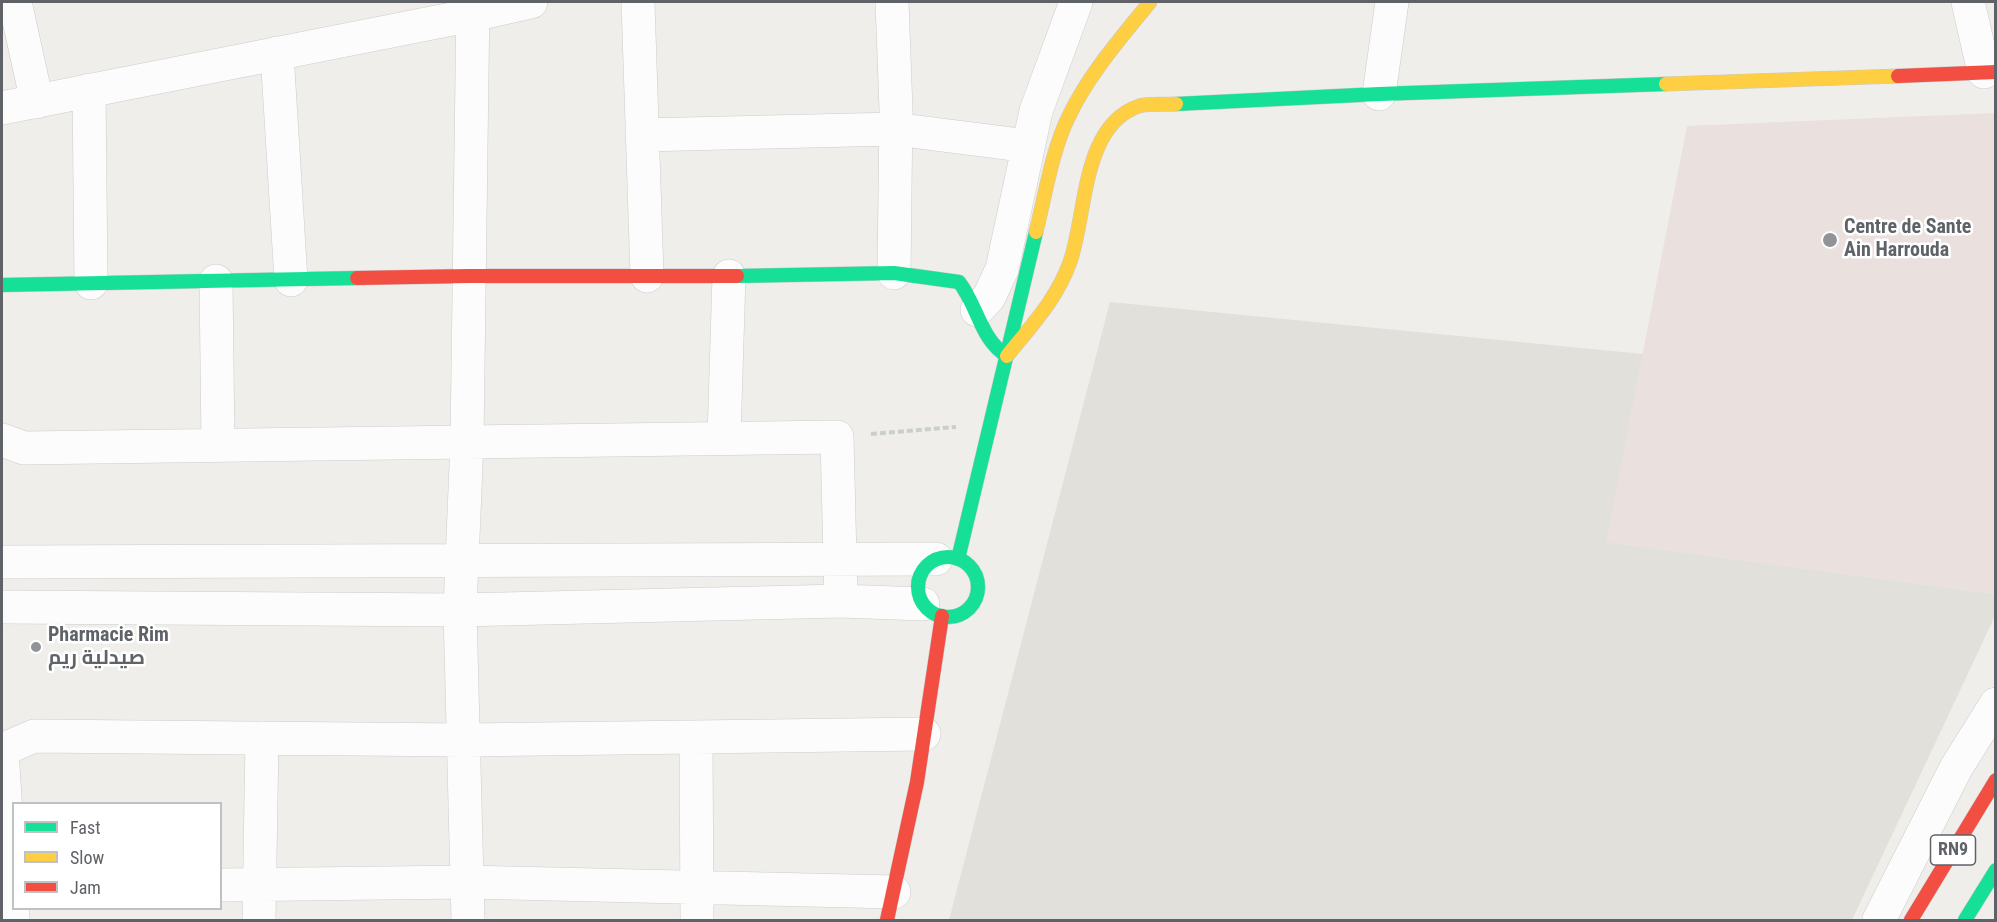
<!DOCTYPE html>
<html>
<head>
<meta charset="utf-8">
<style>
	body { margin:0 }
	#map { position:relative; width:1997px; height:922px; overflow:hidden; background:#efeeea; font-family:"Roboto Condensed",sans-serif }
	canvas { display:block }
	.frame { position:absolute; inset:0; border:3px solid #5f6368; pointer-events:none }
	.legend { position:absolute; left:12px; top:802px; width:210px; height:108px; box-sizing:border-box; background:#fff; border:2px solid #bfc1c3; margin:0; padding:8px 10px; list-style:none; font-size:18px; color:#5f6368 }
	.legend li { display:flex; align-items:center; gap:12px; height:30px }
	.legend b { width:30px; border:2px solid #bfc1c3 }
</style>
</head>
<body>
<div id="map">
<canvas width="1997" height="922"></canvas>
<div class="frame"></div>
<ul class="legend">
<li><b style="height:8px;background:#16e098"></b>Fast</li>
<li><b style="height:8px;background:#ffcf43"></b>Slow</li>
<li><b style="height:8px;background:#f24e42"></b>Jam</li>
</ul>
</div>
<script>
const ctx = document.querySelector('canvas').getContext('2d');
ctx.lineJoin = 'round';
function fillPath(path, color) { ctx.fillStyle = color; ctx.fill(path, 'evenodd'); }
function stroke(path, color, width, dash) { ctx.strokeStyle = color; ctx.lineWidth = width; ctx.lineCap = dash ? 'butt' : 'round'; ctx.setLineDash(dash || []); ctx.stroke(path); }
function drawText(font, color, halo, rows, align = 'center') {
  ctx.font = font + ' "Roboto Condensed",Cairo,sans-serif'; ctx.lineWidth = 5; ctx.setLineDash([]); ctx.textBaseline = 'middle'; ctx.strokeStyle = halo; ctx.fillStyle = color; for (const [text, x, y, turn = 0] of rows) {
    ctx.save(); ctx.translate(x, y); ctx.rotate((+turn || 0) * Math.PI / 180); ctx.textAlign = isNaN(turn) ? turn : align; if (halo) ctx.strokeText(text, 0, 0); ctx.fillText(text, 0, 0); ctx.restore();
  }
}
const education = new Path2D(`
	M1110,302L1643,354L1607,542L1995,594V616L1852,920H949Z`);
const medical = new Path2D(`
	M1995,113V594L1606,542L1687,126Z`);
const path = new Path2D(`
	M871,434L956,427`);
const street = new Path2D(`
	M15,2L37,102
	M638,2L647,276
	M892,2L896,110L894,273
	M1968,2L1984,72
	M277,53L291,280
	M89,90L91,283
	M1379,94L1392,2
	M2,108L472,15L531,2
	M642,135L895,129L1028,146
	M216,281L218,445
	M977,310L989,297L1002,269L1036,111L1076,2
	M724,438L729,276
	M2,440L24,448L837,437L841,601
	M2,562L936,559
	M2,607L460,610L841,601L923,604
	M696,737L697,920
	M2,750L34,736L464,740L924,734
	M2,751L13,920
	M220,885L467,882L894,892
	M259,920L262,738
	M468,920L460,610L467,441L473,2
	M1879,920L1956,768L1996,704`);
const fast = new Path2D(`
	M1176,104L1379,94L1666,84
	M737,276L894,273L959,282C978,306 980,339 1007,356
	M2,285L357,278
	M918 587a30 30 0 1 1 60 0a30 30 0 1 1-60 0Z
	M958,559L1036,232
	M1965,920L1996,870`);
const slow = new Path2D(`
	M1666,84L1898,76
	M1036,232C1045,196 1052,151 1068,118C1088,75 1121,38 1150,2
	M1007,356C1031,326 1057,299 1070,262C1087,214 1081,126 1139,106C1150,103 1165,105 1176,104`);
const jam = new Path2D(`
	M1898,76L1996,72
	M357,278L469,276H737
	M887,920L917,782L942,616
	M1911,920L1996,780`);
const markers = [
	[1830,240,8,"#919496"],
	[36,647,6,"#919496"]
];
const shields = [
	[1953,850,45]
];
const shieldNames = [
	["RN9",1953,850]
];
const poiNames = [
	["Centre de Sante",1844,228],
	["Ain Harrouda",1844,251],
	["Pharmacie Rim",48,636],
	["صيدلية ريم",48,659]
];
fillPath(education, '#e2e0da');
fillPath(medical, '#eae0de');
stroke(street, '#cbcccc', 34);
stroke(fast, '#cacacb', 15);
stroke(slow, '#cacacb', 15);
stroke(jam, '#cacacb', 15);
stroke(path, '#cacfcc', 4, [6, 3]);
stroke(street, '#fdfcfc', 33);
stroke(fast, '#16e098', 14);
stroke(slow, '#ffcf43', 14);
stroke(jam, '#f24e42', 14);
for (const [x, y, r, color] of markers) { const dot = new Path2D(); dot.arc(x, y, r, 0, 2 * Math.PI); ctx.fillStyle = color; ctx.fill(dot); stroke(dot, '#fff', 2); }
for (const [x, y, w] of shields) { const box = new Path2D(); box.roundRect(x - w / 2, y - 15, w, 30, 4.5); ctx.fillStyle = '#fff'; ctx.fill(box); stroke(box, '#5f6368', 1.5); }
drawText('bold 18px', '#5f6368', null, shieldNames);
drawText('bold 20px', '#5f6368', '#fff', poiNames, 'left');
</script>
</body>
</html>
